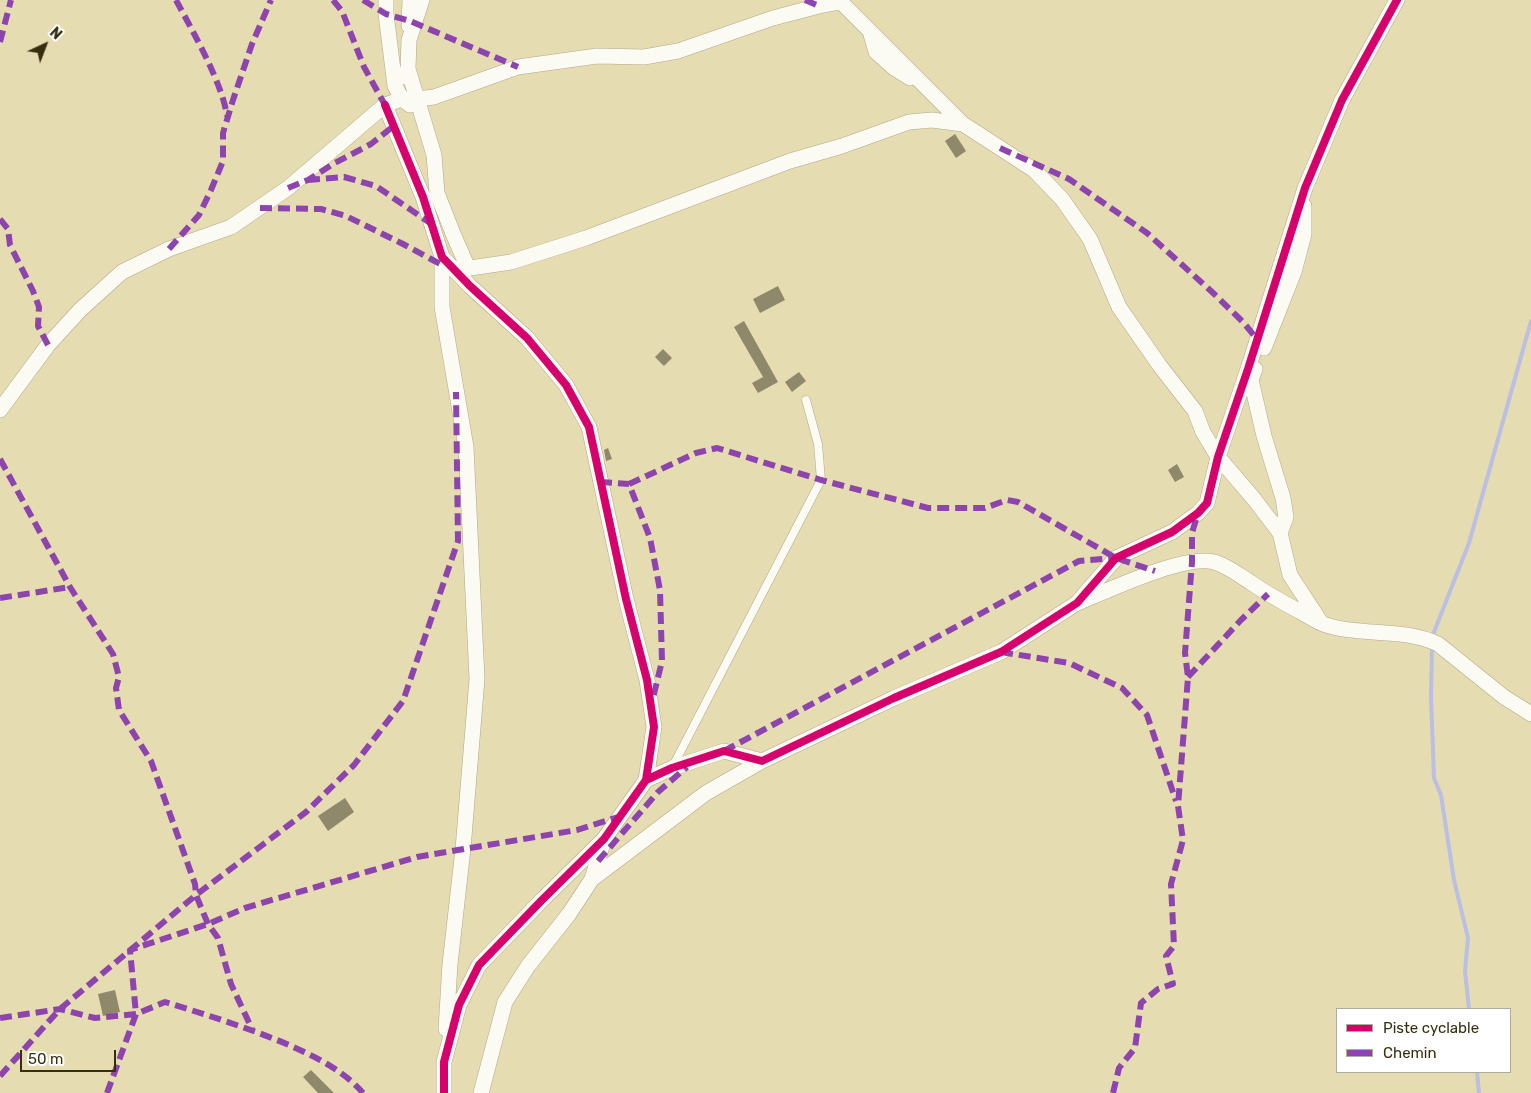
<!DOCTYPE html>
<html>
<head>
<meta charset="utf-8">
<style>
	body { margin:0 }
	#map { position:relative; width:1531px; height:1093px; overflow:hidden; background:#e5dcb2; font-family:Rubik,sans-serif }
	canvas { display:block }
	.legend { position:absolute; left:1336px; top:1008px; width:175px; height:65px; box-sizing:border-box; background:#fff; border:1px solid #afac9f; margin:0; padding:6px 9px; list-style:none; font-size:15px; color:#362f0f }
	.legend li { display:flex; align-items:center; gap:10px; height:25px }
	.legend b { width:25px; border:1px solid #afac9f }
	.north { position:absolute; left:20px; top:20px; width:50px; height:50px; -webkit-text-stroke:4px #fff; paint-order:stroke; rotate:43deg; font-size:14px; font-weight:700; line-height:20px; text-align:center; color:#362f0f }
	.north::after { content:''; display:block; margin:auto; width:18px; height:22px; background:#362f0f; clip-path:polygon(50% 0,100% 100%,50% 72%,0 100%) }
	.scale { position:absolute; left:20px; top:1050px; width:96px; height:22px; box-sizing:border-box; border:2px solid #362f0f; border-top:0; padding-left:6px; font-size:15px; line-height:18px; white-space:nowrap; color:#362f0f; -webkit-text-stroke:4px #fff; paint-order:stroke }
</style>
</head>
<body>
<div id="map">
<canvas width="1531" height="1093"></canvas>
<ul class="legend">
<li><b style="height:6px;background:#d6006c"></b>Piste cyclable</li>
<li><b style="height:6px;background:#8e44ad"></b>Chemin</li>
</ul>
<div class="north">N</div>
<div class="scale">50 m</div>
</div>
<script>
const ctx = document.querySelector('canvas').getContext('2d');
ctx.lineJoin = 'round';
function stroke(path, color, width, dash) { ctx.strokeStyle = color; ctx.lineWidth = width; ctx.lineCap = dash ? 'butt' : 'round'; ctx.setLineDash(dash || []); ctx.stroke(path); }
function fillPath(path, color) { ctx.fillStyle = color; ctx.fill(path, 'evenodd'); }
const stream = new Path2D(`
	M1434,632L1469,543L1531,321
	M1432,646L1431,698L1434,778L1441,795L1454,880L1468,938L1465,971L1469,1009
	M1477,1072L1479,1093`);
const building = new Path2D(`
	M955,134L966,151L956,158L945,141Z
	M778,286L785,300L760,313L753,299Z
	M744,321L778,382L758,393L752,383L763,377L734,327Z
	M663,349L672,358L664,366L655,357Z
	M799,372L806,381L792,392L785,382Z
	M608,448L612,459L606,461L604,450Z
	M1177,464L1184,477L1175,482L1168,470Z
	M345,798L354,812L328,831L318,816Z
	M115,990L120,1012L103,1016L98,994Z
	M311,1070L334,1093H318L303,1077Z`);
const service = new Path2D(`
	M673,766L821,480L818,444L806,400`);
const minor = new Path2D(`
	M386,0V14L395,86L402,99L410,105
	M839,0L963,124L1034,170L1062,199L1090,239L1119,307L1160,366L1195,411L1203,432L1218,457L1254,499L1280,533
	M409,26L410,0
	M870,31L876,52L894,68L910,78
	M408,69L434,155L437,193L454,236L468,268
	M404,77L408,69L409,40L422,0
	M385,105L423,197L442,257L470,286L527,338L566,385L589,427L626,599L647,680L654,727L646,780L604,839L542,900L479,965L459,1005L444,1062V1093
	M442,257V307L466,447L477,679L463,849L450,964L446,1029
	M457,270L511,262L586,238L790,161L842,146L909,122L932,120L963,124
	M1264,348L1294,272L1304,234V206
	M1255,369L1251,380L1264,436L1283,498L1286,517L1280,533
	M0,410L48,345L80,310L122,272L169,249L231,227L288,188L385,105L402,99H417L434,97L518,67L597,56L644,57L678,51L773,18L819,6L840,2
	M1278,524L1290,575L1320,621
	M1080,602C1109,590 1185,554 1214,562C1226,565 1239,575 1250,582C1266,593 1282,602 1299,611C1307,615 1315,621 1323,624C1360,637 1402,627 1438,644L1504,697L1531,714
	M646,780L672,768L724,751L762,761L894,698L1001,652L1077,603L1116,558L1172,532L1198,513L1207,503L1218,457L1248,369L1305,188L1342,100L1397,0
	M592,879L706,793L762,761
	M481,1093L505,1002L528,966L569,914L592,879L604,840`);
const quiet = new Path2D(`
	M176,0C193,32 222,82 227,116
	M333,0L342,11L364,67L385,105
	M363,0L386,14L410,21L518,67
	M805,0L819,6
	M0,42L11,0
	M1000,148L1069,179L1147,233L1211,291L1243,322L1257,339
	M308,180L344,177L376,186L430,223
	M288,188L308,180L333,164L371,144L395,125
	M260,208L321,209L346,216L403,244L442,265
	M0,219L8,229L10,245L33,291L39,307L38,326L48,345
	M169,249L199,215L211,190L223,161V133L233,100L252,44L271,0
	M0,459L70,587L113,654L119,677L116,688L119,710L151,761L195,884L196,895L208,924L218,938L231,984L252,1029
	M600,482L629,484L650,538L660,590L662,661L653,698
	M629,484L696,453L717,448L821,480L928,508H985L1007,500L1018,502L1116,558L1155,571
	M0,598L70,587
	M1001,652L1069,663L1122,688L1147,715L1176,801
	M1188,677L1241,620L1268,594
	M724,751L1079,561L1116,558
	M598,861L658,792L687,767
	M0,1018L60,1009L95,1018L136,1014L165,1002C207,1015 249,1028 289,1045C316,1057 343,1070 363,1093
	M0,1076L60,1009L196,895L306,812L354,765L403,701L458,541L456,392
	M107,1093L136,1014L130,950L208,924L245,908L417,857L577,830L618,817
	M1113,1093L1119,1068L1135,1048L1141,1003L1158,989L1173,984L1166,956L1174,946L1171,884L1183,840L1178,806L1188,677L1185,653L1192,562V533L1197,516`);
const cycleway = new Path2D(`
	M385,105L423,197L442,257L470,286L527,338L566,385L589,427L626,599L647,680L654,727L646,780L604,839L542,900L479,965L459,1005L444,1062V1093
	M646,780L672,768L724,751L762,761L894,698L1001,652L1077,603L1116,558L1172,532L1198,513L1207,503L1218,457L1248,369L1305,188L1342,100L1397,0`);
stroke(stream, '#bbbfe1', 4);
fillPath(building, '#8f886a');
stroke(service, '#b0a988', 9);
stroke(minor, '#b0a988', 16);
stroke(service, '#fbfaf3', 8);
stroke(minor, '#fbfaf3', 15);
stroke(quiet, '#8e44ad', 6, [12, 6]);
stroke(cycleway, '#d6006c', 8);
</script>
</body>
</html>
